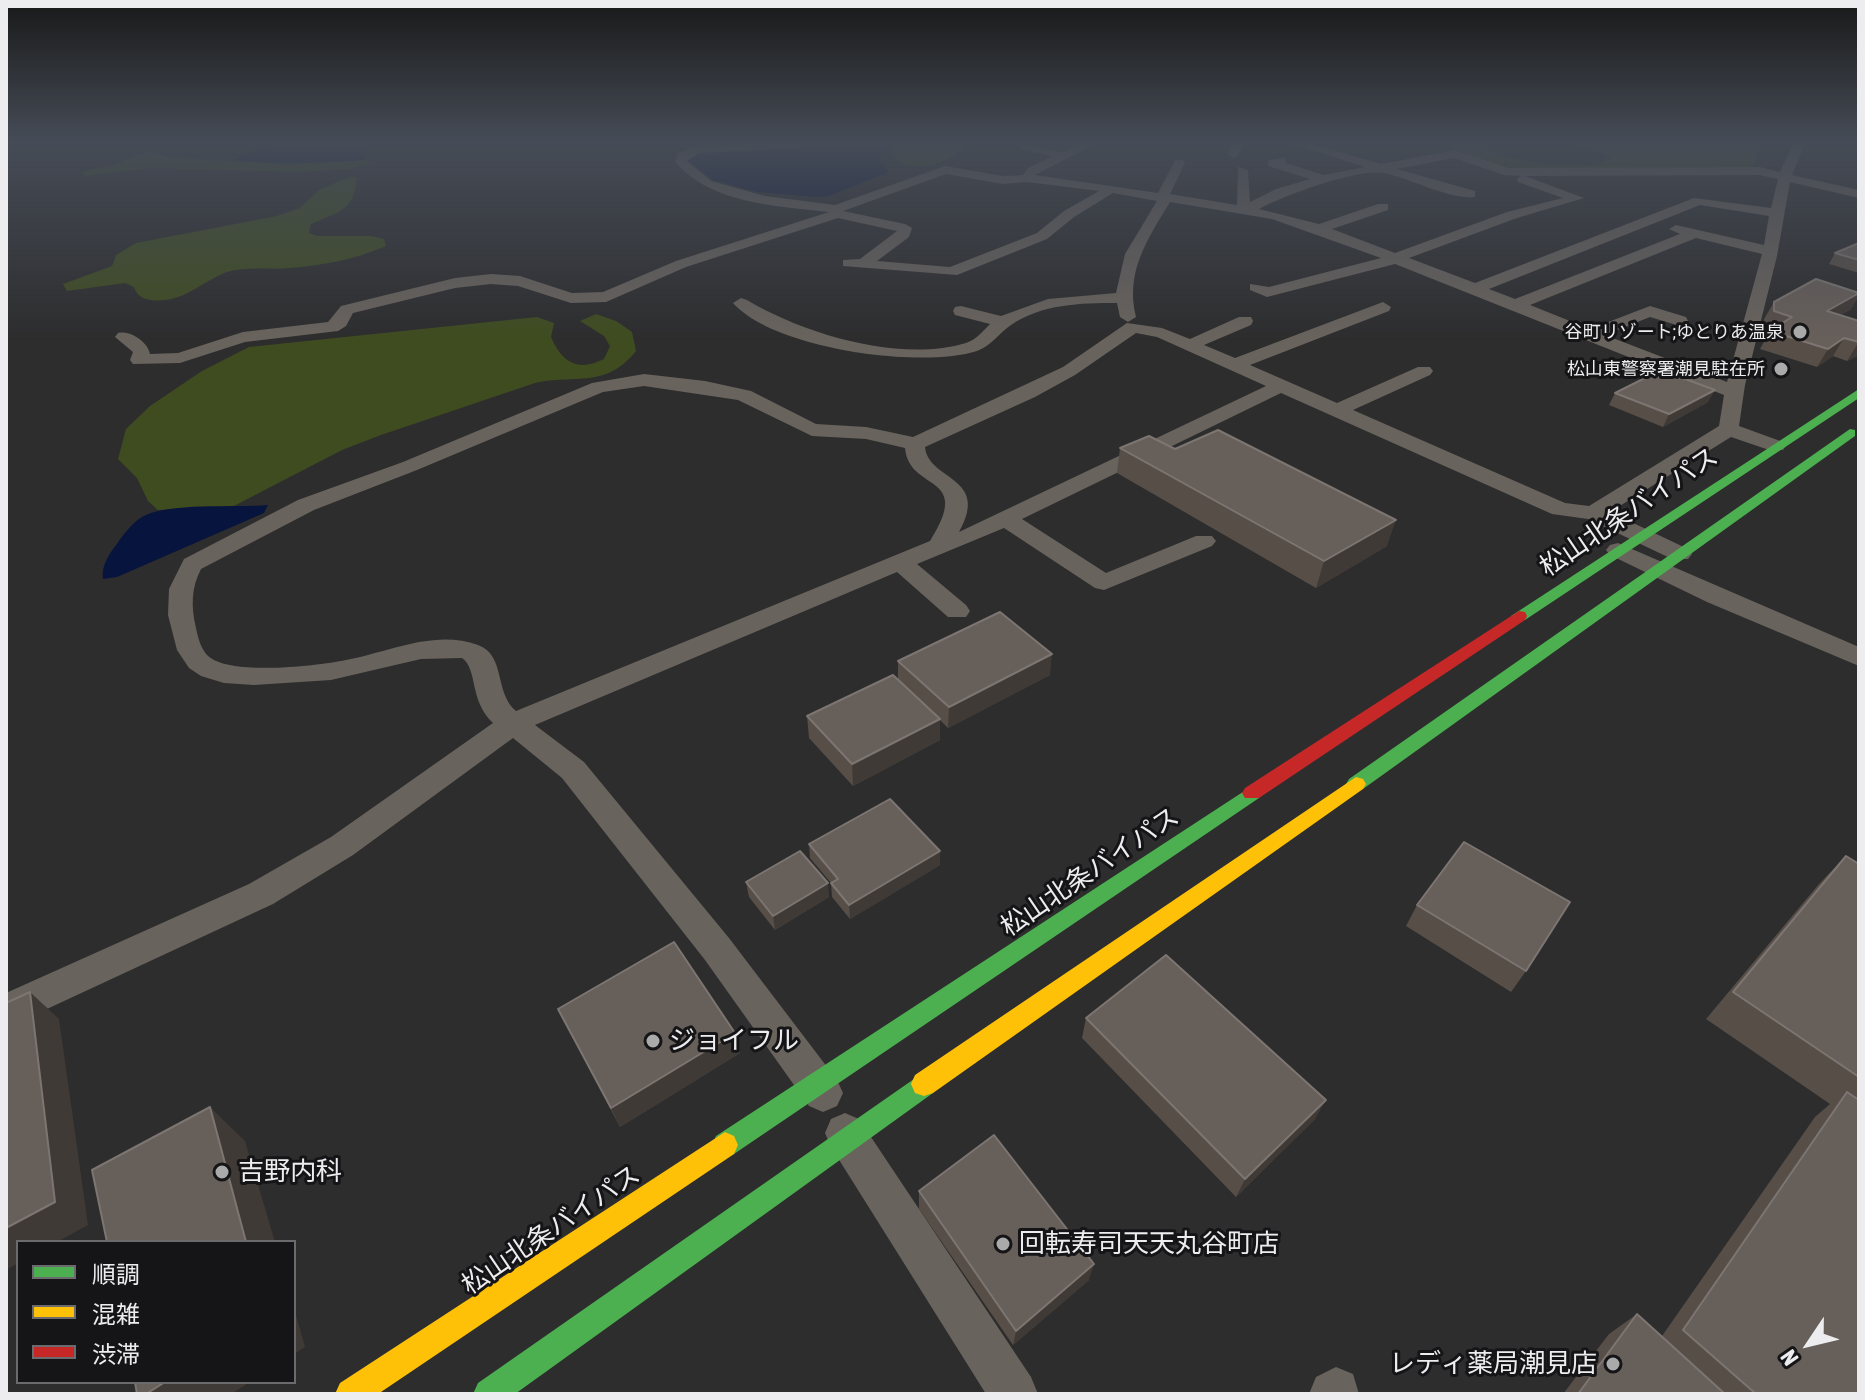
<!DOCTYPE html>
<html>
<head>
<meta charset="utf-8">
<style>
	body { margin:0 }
	#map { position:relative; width:1865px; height:1400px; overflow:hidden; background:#2d2d2e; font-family:"Asap Condensed","Noto Sans JP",sans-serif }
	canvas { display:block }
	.frame { position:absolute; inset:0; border:8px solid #ededef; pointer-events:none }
	.legend { position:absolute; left:16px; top:1240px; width:280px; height:144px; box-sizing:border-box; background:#151416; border:2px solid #6b6b6d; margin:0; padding:10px 14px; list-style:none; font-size:24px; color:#ededef }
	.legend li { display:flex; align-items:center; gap:16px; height:40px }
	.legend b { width:40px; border:2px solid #6b6b6d }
	.north { position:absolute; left:1769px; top:1304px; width:80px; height:80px; -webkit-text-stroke:6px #151416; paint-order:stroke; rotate:235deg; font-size:22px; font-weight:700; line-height:32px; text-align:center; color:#ededef }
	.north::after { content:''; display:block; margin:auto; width:28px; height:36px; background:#ededef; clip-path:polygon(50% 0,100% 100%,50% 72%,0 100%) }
</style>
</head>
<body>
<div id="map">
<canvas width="1865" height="1400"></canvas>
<div class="frame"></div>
<ul class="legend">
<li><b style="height:10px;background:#4caf50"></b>順調</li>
<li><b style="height:10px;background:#ffc107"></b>混雑</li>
<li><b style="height:10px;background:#c62828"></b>渋滞</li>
</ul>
<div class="north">N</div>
</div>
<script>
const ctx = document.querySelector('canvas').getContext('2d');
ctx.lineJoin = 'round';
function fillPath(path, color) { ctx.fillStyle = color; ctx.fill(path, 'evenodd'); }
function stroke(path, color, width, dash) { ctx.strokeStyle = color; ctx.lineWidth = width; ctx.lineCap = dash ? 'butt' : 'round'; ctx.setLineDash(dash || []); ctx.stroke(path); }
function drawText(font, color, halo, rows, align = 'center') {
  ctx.font = font + ' "Asap Condensed","Noto Sans JP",sans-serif'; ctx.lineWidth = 6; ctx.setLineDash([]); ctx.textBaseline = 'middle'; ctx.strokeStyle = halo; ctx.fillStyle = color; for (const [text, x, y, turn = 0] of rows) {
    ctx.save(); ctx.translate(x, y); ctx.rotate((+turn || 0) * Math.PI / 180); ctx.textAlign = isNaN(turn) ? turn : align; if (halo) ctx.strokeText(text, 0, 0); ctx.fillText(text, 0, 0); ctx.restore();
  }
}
const green = new Path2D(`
	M893,144H962L965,148C947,163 919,174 896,160Z
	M1451,144H1484L1482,147C1506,162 1590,175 1612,157L1576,144H1760L1753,168L1515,169L1466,155Z
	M152,152L173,158L289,164L364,160L371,163L350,169L298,172L151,168L86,176L81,173C92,167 102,168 113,165C127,160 137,153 152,152Z
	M351,176L357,177C354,212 339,211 311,224L309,233L317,236H371L384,239L386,246C356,259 321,266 289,268C269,270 246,266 227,272C205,280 188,298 165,300C153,301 138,301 134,287L125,283L67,291L63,284L112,266L116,255L136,243L277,216L300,208L319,190Z
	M596,314L616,321L632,332L636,351C606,389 575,374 535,383L381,435L342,450L230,508L158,510L148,501L137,478L118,459L126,429L150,406L202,371L249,347L537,317L554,323L551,337C562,363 578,372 604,359L610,346L604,336L580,321Z`);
const water = new Path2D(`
	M287,144H361L364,160L289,164L233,160L255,150Z
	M821,144H886L889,148L878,160L889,172L829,196L816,197L757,192L713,180L686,159L691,154L708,151Z
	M268,505L264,513L117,577L103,579C101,566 109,554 117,544C123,535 132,523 142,517C167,502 236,508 268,505Z`);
const street = new Path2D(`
	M736,144H806L800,148L699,153L687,161L711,181L765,196L835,205L945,166L1003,176L1023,175L1028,168L1053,156L1021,149L1020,144L1063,152L1079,144H1095L1035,175L1158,193L1175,160H1183L1185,163L1170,194L1237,205L1238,167L1248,170L1250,202L1276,189L1310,179L1268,166V160L1285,158L1286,163L1324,175L1365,167L1293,144H1312L1381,164L1455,150L1509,168L1759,167L1780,172L1793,144H1805L1792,175L1859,190V198L1790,182L1777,256L1745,385L1739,426L1783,442L1786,446L1783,450H1769L1731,437L1610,512L1688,549L1692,554L1688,559H1672L1588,519L1552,514L1281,393L1022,519L1106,573L1196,536H1212L1216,541L1212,546L1104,590L1095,588L1004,528L917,564L966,605L970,611L966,617H948L897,572L535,725L584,762L729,938L837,1080L843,1093L837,1106L823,1112L809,1106L705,960L562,778L513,738L353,855L273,904L6,1028V993L249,884L331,837L493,723C469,701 478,669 462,658L421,659L331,680L254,685L224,683L201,676L189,668L177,650L168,615L169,589L184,559L298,500L403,462L592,383L644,374L705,381L751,391L816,424L866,427L913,437L1063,367L1127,323L1162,328L1190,339L1239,317H1251L1253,321L1251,325L1204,345L1235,358L1383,302L1391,307L1389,311L1250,365L1337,403L1418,367H1430L1433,371L1430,375L1353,410L1565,503L1589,506L1719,426L1724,395L1395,264L1267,297L1250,290V284L1269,287L1381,258L1272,219L1170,202C1147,240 1125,272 1136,317L1128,322L1120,317L1117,303C1080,303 1042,304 1011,325C999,333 991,346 977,351C920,369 774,349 733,303L741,298L747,300C804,334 900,363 966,343C976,340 983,331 990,324L955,315L953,311L955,307L961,306L1001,316L1048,299L1116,293L1125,254L1157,201L1113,193L1074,217L1047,239L957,275L843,266V260L860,259L897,231L838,218L686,267L606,302L571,303L518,286L491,284L455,288L353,313L346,326L338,331L245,342L180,363L133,364L130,360L133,352L115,337L118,333C130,330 148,342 150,354L178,353L243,332L328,322L341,306L455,278L491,274L520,276L572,293L603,292L676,261L829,212C776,206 712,204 675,162L678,153L697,146ZM1454,158L1504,175L1521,176L1517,179L1518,182L1563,198L1507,212L1395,253L1332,229L1388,210V204H1378L1319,224L1259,209C1284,195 1357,168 1384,173C1410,178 1450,200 1475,197V191L1397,169ZM946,174L1003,184L1027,182L1099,191L1064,211L1037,233L950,267L877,261L909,237L912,228L905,224L843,211ZM1759,175L1778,179L1771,208L1694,198L1475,283L1409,258L1517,218L1584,198L1525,176ZM1700,205L1769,216L1764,245L1676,225L1669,229L1680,234L1515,299L1489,289ZM1696,238L1762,254L1727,382L1605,335L1650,317L1680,326L1688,321L1686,317L1650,306L1590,329L1530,305ZM1136,333L1157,337L1266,386L959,532C991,476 928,481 925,447L1035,397L1075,375ZM644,386L738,400L812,436L866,439L905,448C909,493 974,472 930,541L516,711C494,693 506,655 478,645C435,629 389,652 346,660C317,666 230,676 208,656C201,649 198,638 196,628C191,607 191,588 201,569L314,510L417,470L603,392Z
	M1232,144H1244L1237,157L1233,158L1227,154Z
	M1618,543L1859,647V666L1707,602L1610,555L1606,550L1610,545Z
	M845,1113L859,1119L1031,1377L1038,1394H986L831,1147L825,1133L831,1119Z
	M1336,1367L1353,1374L1359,1394H1309L1316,1377Z`);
const fast = new Path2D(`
	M1859,389V398L1525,620H1513L1511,616Z
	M1850,429L1855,430V436L1363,789H1349L1346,784L1349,779Z
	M1252,786L1259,788L1262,793L1259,798L734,1154L725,1158L716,1154L712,1145L716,1136Z
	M924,1072L933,1075L937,1084L933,1093L515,1394H473L478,1383Z`);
const slow = new Path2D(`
	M1356,777L1363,779L1366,784L1363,789L933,1093L924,1096L915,1093L911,1084L915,1075Z
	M725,1132L734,1136L738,1145L734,1154L378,1394H335L340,1383Z`);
const jam = new Path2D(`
	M1519,611L1525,612L1527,616L1525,620L1259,798H1245L1242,793L1245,788Z`);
const wall = new Path2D(`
	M1859,243V273L1829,264L1835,253Z
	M1859,293V295L1850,310L1840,315L1859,321V355L1847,361L1833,356L1817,367L1760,349L1770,331L1764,329V319L1774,302Z
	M1615,393L1708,402L1663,427L1609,405Z
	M1120,448L1175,449L1387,546L1316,588L1117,473Z
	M898,661L1050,675L948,728L940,720V740L853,786L809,738L807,716L898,680Z
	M809,844L940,851V865L850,919L832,897L831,883L810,858Z
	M1846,856L1859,864V1394H1563L1609,1334L1637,1314L1662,1336L1815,1117L1830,1104L1706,1019L1819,884Z
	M746,882L829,897L775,930L749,897Z
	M1417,905L1526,971L1511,992L1406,926Z
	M558,1009L740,1053L620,1127Z
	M1086,1018L1315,1119L1236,1197L1082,1038Z
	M919,1191L1089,1280L1013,1345L919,1209Z`);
const shadedWall = new Path2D(`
	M1859,294L1850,310L1816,328L1827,311Z
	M1844,338L1833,356L1817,367L1828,349Z
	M1859,342V355L1847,361L1858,343Z
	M1715,390L1708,402L1663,427L1669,414Z
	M1396,520L1387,546L1316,588L1324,561Z
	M1052,654L1050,675L948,728L949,707Z
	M940,719V740L853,786L852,764Z
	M940,851V865L850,919L849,905Z
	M828,883L829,897L775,930L773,916Z
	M30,992L59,1019L88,1225L57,1242H18V1263L6,1270V1228Z
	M735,1033L740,1053L620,1127L611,1108Z
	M1326,1100L1315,1119L1236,1197L1245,1179Z
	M210,1107L245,1141L275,1242H246Z
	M1094,1264L1089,1280L1013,1345L1016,1331Z
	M294,1308L305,1347L294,1354Z
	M165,1382H250L231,1394H146Z`);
const building = new Path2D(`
	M1859,244V260L1835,253L1859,243Z
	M1816,279L1859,293L1827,311L1859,321V342L1844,338L1828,349L1770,331L1792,317L1774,311V302Z
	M1661,370L1715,390L1669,414L1615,393Z
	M1218,430L1396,520L1324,561L1120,448L1149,436L1175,449Z
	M1000,612L1052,654L949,707L898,661Z
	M893,675L940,719L852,764L807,716Z
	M890,799L940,851L849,905L831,883L838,879L809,844Z
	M1464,842L1570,902L1526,971L1417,905Z
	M800,851L828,883L773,916L746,882Z
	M1846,856L1859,864V1077L1733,992Z
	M674,942L735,1033L611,1108L558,1009Z
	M1166,955L1326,1100L1245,1179L1086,1018Z
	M30,992L55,1202L6,1228V1003Z
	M1847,1092L1859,1100V1394H1756L1683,1330Z
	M210,1107L246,1242H107L92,1170Z
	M994,1135L1094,1264L1016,1331L919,1191Z
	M1637,1314L1725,1394H1578Z
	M135,1382H165L146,1394H137Z`);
const markers = [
	[1800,332,8,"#aaaaab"],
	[1781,369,8,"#aaaaab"],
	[653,1041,8,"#aaaaab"],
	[222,1172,8,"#aaaaab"],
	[1003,1244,8,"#aaaaab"],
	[1613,1364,8,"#aaaaab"]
];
const farPoinames = [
	["谷町リゾート;ゆとりあ温泉",1784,332],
	["松山東警察署潮見駐在所",1765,369]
];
const nearStreetnames = [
	["松山北条バイパス",1629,512,-34],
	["松山北条バイパス",1090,872,-34],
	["松山北条バイパス",551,1230,-34]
];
const nearPoinames = [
	["ジョイフル",669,1041],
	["吉野内科",238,1172],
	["回転寿司天天丸谷町店",1019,1244],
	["レディ薬局潮見店",1597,1364,"right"]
];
fillPath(green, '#3f4c20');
fillPath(water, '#07143d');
fillPath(street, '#69635d');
fillPath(fast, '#4caf50');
fillPath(slow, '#ffc107');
fillPath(jam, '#c62828');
fillPath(wall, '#574e48');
fillPath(shadedWall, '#403a36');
fillPath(building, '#675f5a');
stroke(building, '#7c7571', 2);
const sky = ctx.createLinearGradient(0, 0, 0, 340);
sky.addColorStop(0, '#191919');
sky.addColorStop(0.42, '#464c57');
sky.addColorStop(1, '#464c5700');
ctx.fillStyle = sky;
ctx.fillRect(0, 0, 1865, 340);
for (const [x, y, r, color] of markers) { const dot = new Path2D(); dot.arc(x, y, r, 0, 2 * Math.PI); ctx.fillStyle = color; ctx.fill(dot); stroke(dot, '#151416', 3); }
drawText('18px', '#ededef', '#151416', farPoinames, 'right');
drawText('26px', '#ededef', '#151416', nearStreetnames);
drawText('26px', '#ededef', '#151416', nearPoinames, 'left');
</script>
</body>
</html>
